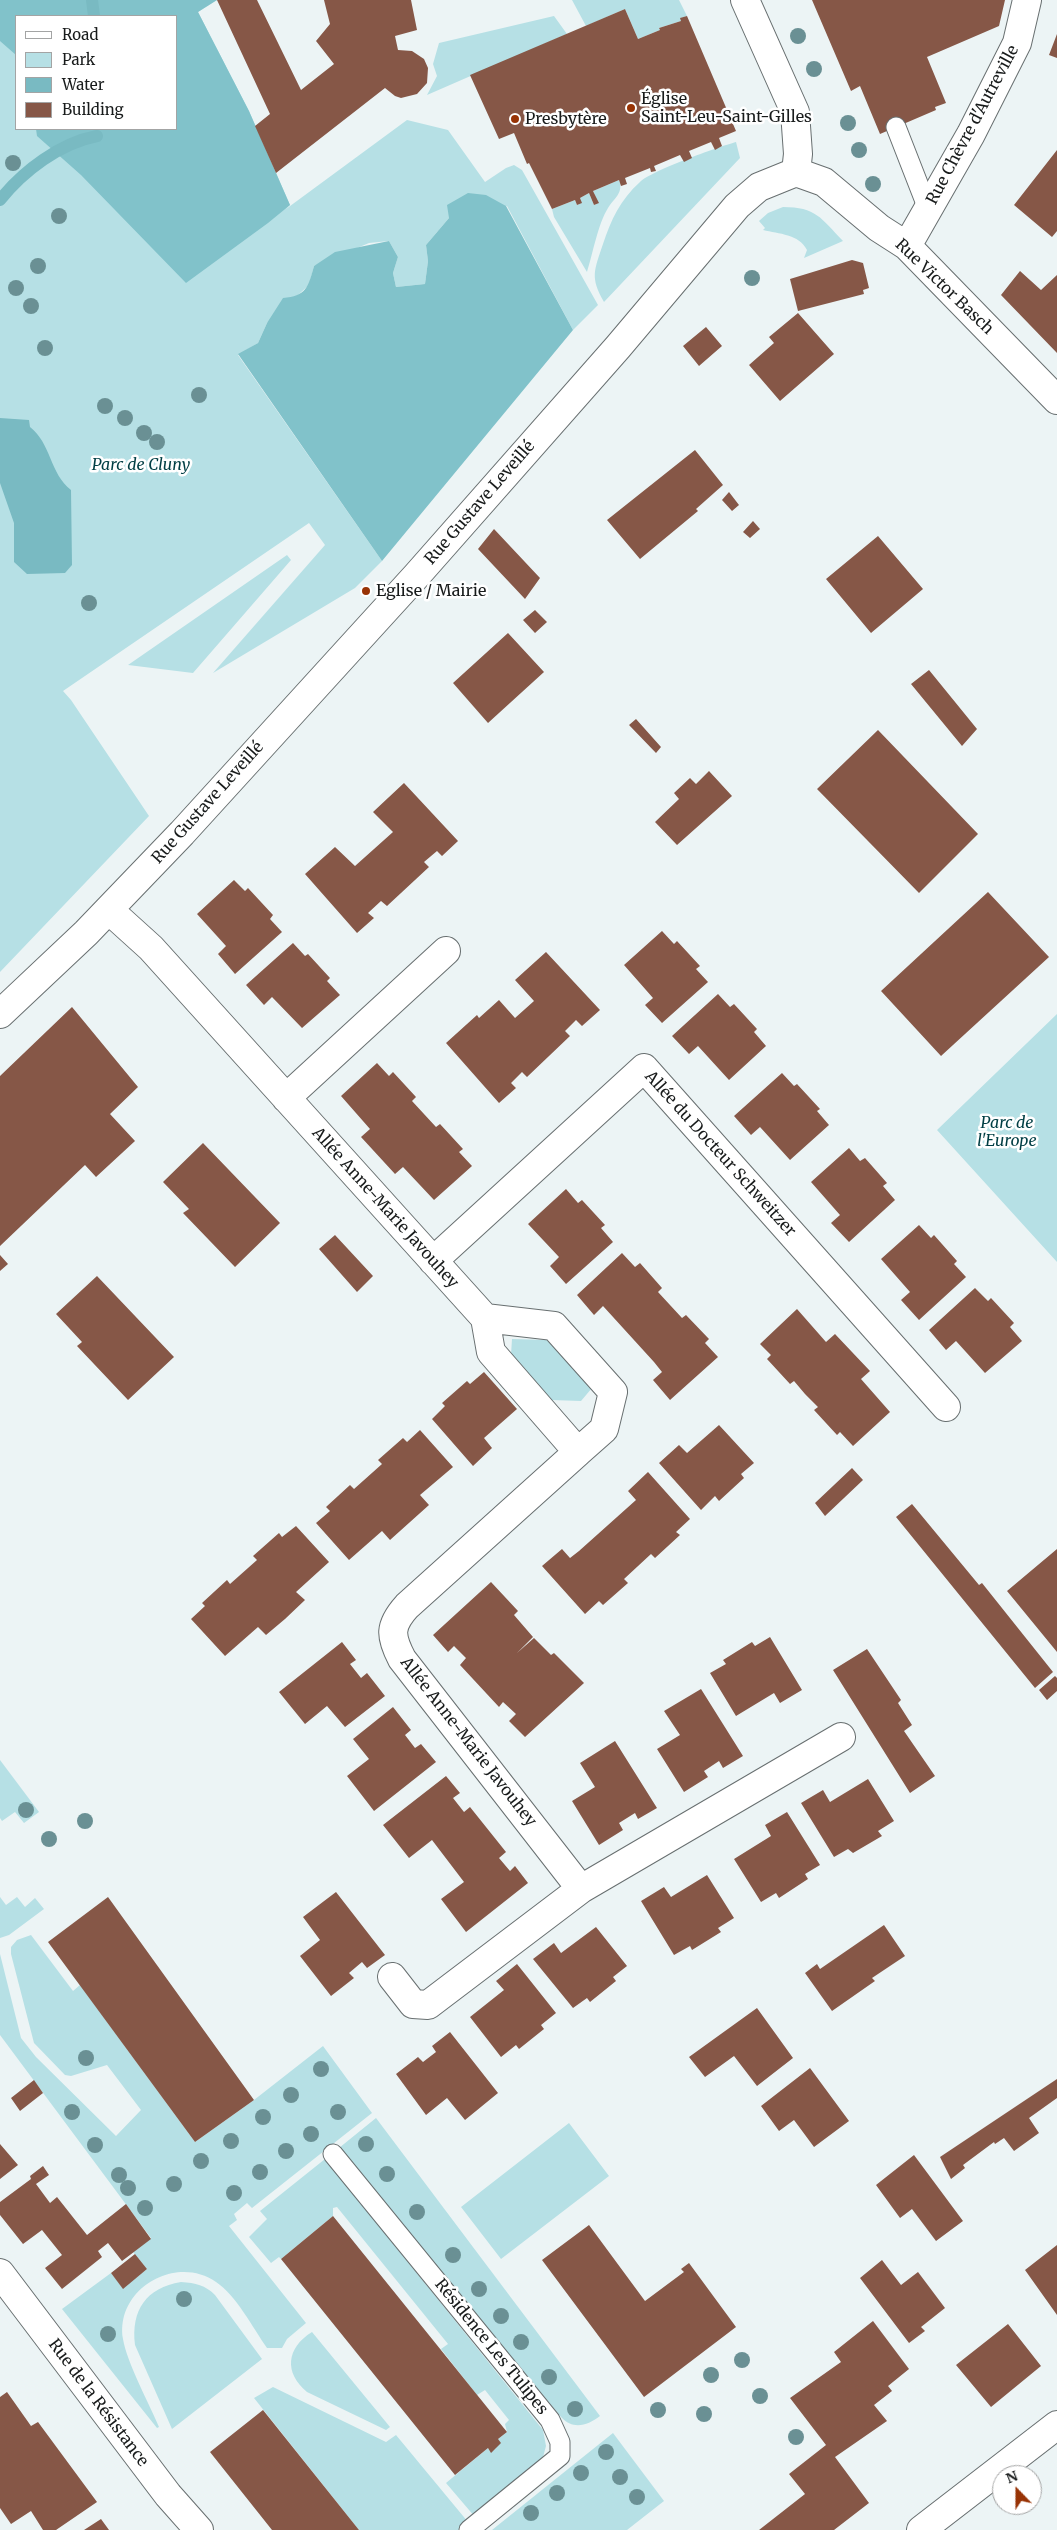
<!DOCTYPE html>
<html>
<head>
<meta charset="utf-8">
<style>
	body { margin:0 }
	#map { position:relative; width:1057px; height:2530px; overflow:hidden; background:#ecf4f5; font-family:Merriweather,serif }
	canvas { display:block }
	.legend { position:absolute; left:15px; top:15px; width:162px; height:115px; box-sizing:border-box; background:#fff; border:1px solid #a3a4a4; margin:0; padding:6px 9px; list-style:none; font-size:15px; color:#181b1b }
	.legend li { display:flex; align-items:center; gap:10px; height:25px }
	.legend b { width:25px; border:1px solid #a3a4a4 }
	.north { position:absolute; left:992px; top:2465px; width:50px; height:50px; box-sizing:border-box; background:#fff; border:1px solid #a3a4a4; border-radius:50%; rotate:338deg; font-size:14px; font-weight:700; line-height:20px; text-align:center; color:#181b1b }
	.north::after { content:''; display:block; margin:auto; width:18px; height:22px; background:#983305; clip-path:polygon(50% 0,100% 100%,50% 72%,0 100%) }
</style>
</head>
<body>
<div id="map">
<canvas width="1057" height="2530"></canvas>
<ul class="legend">
<li><b style="height:6px;background:#fff"></b>Road</li>
<li><b style="height:14px;background:#b6e0e5"></b>Park</li>
<li><b style="height:14px;background:#79bac2"></b>Water</li>
<li><b style="height:14px;background:#865747"></b>Building</li>
</ul>
<div class="north">N</div>
</div>
<script>
const ctx = document.querySelector('canvas').getContext('2d');
ctx.lineJoin = 'round';
function fillPath(path, color) { ctx.fillStyle = color; ctx.fill(path, 'evenodd'); }
function stroke(path, color, width, dash) { ctx.strokeStyle = color; ctx.lineWidth = width; ctx.lineCap = dash ? 'butt' : 'round'; ctx.setLineDash(dash || []); ctx.stroke(path); }
function drawText(font, color, halo, rows, align = 'center') {
  ctx.font = font + ' Merriweather,serif'; ctx.lineWidth = 5; ctx.setLineDash([]); ctx.textBaseline = 'middle'; ctx.strokeStyle = halo; ctx.fillStyle = color; for (const [text, x, y, turn = 0] of rows) {
    ctx.save(); ctx.translate(x, y); ctx.rotate((+turn || 0) * Math.PI / 180); ctx.textAlign = isNaN(turn) ? turn : align; if (halo) ctx.strokeText(text, 0, 0); ctx.fillText(text, 0, 0); ctx.restore();
  }
}
const green = new Path2D(`
	M0,0H217L198,12L249,111L290,205L286,209L407,120L448,130L485,182L506,168L514,165L522,170L598,305L573,330L507,206L449,218L426,245L428,261L425,284L396,287L393,273L398,257L389,241L369,243L314,266L309,285L267,323L258,343L238,355L382,561L355,588L213,673L325,545L309,523L63,691L71,700L149,816L0,972ZM16,16H176V129H16Z
	M572,0H679L687,16L681,18V21L659,28L660,30L638,39L625,9L586,26Z
	M554,16L567,34L427,95L437,76L433,64L439,43Z
	M736,142L740,158L604,302C590,277 594,271 603,244C611,220 620,200 640,182C651,171 718,147 736,142Z
	M619,180C624,193 614,198 608,208C598,224 593,253 587,272L554,217L552,209L575,200L577,205L581,203L580,198L589,193L594,205L598,203L593,191Z
	M783,207C816,207 821,218 843,241L804,258L807,250C799,234 779,234 763,230L765,228L759,221L768,213Z
	M287,555L291,560L193,673L128,665Z
	M1057,1014V1262L937,1130Z
	M512,1339L547,1340L592,1388L581,1401L551,1400L511,1355Z
	M0,1760L39,1812L24,1823L15,1812L2,1821L0,1818Z
	M0,1897L6,1905L17,1897L25,1907L35,1898L44,1909L9,1935L0,1938Z
	M31,1935L73,1991L80,1985L195,2142L254,2100L323,2046L372,2113L252,2208L247,2203L234,2214L237,2220L229,2226L306,2323L287,2339L282,2348H267C253,2328 236,2295 216,2282C176,2254 115,2289 123,2339C127,2363 149,2403 159,2427L157,2428L62,2309L111,2273L123,2288L147,2269L133,2252L151,2238L0,2035V1954L21,2038L36,2057L116,2136L141,2110L107,2065L71,2076L65,2075L34,2043L11,1954V1947L17,1940Z
	M376,2118L600,2416C587,2426 573,2430 561,2417L339,2148Z
	M569,2123L609,2176L501,2259L461,2207Z
	M325,2159L543,2430L546,2446L542,2461L475,2517L446,2483L488,2448L491,2452L496,2448L498,2439L507,2432L505,2424L509,2420L485,2390L477,2395L441,2349L448,2344L337,2207L333,2208V2216L281,2259L279,2257L271,2263L249,2237L267,2219L260,2211Z
	M181,2282C196,2283 205,2285 215,2295L262,2359L172,2429L135,2345C131,2310 146,2288 181,2282Z
	M312,2332L390,2427L386,2430L307,2392C284,2373 286,2348 312,2332Z
	M273,2387L386,2442L396,2435L468,2522L458,2530H359L254,2398Z
	M613,2433L664,2501L627,2530H492Z`);
const forest = new Path2D(`
	M0,0H217L198,12L249,111L290,205L268,223L186,283L81,175L37,136L36,129H176V16H16V55L0,41Z
	M468,193L486,195L506,206L573,330L382,561L238,354L258,343L267,323L283,298C306,296 308,288 314,266L335,252L389,241L398,257L393,273L396,287L425,284L428,261L426,245L449,218L447,205Z`);
const water = new Path2D(`
	M0,418L29,420L30,427C51,443 50,474 71,490L72,565L65,573L27,574L14,562V523L0,483Z`);
const stream = new Path2D(`
	M92,0L94,16
	M0,200C23,171 60,143 97,136`);
const building = new Path2D(`
	M217,0H257L301,90L334,64L316,41L330,24L324,0H411L417,30L395,36L398,50L412,51L424,59L428,68L427,83L417,94L401,98L395,96L385,88L276,173L255,126L270,114Z
	M812,0H1005L999,26L927,57L946,103L935,107L936,110L880,134L860,86L851,91Z
	M625,9L638,39L660,30L659,28L681,21L680,18L687,16L736,131L719,138L722,146L715,150L711,142L689,151L692,158L684,162L680,155L654,166L656,171L651,172L650,168L625,178L627,184L621,186L619,180L593,191L599,203L594,205L589,193L580,198L582,203L577,205L575,200L552,209L529,163L527,164L514,133L499,139L470,75Z
	M1057,34V58L1049,55Z
	M1057,150V231L1052,237L1014,205Z
	M852,260L863,263L869,288L863,290L864,294L798,311L790,279Z
	M1020,271L1041,290L1057,275V353L1001,295Z
	M798,313L834,354L780,401L749,365L774,343L769,337Z
	M706,327L722,346L699,366L683,346Z
	M695,450L723,485L696,509L698,511L640,559L607,520Z
	M729,492L739,505L732,511L722,500Z
	M753,521L760,529L750,538L743,532Z
	M494,529L540,578L525,599L478,549Z
	M878,536L923,589L871,633L826,579Z
	M535,610L547,622L535,633L523,620Z
	M508,633L544,672L488,723L453,683Z
	M929,670L977,729L962,746L911,684Z
	M636,719L661,747L656,753L629,725Z
	M878,730L978,834L919,893L817,789Z
	M709,771L732,796L677,845L655,822L679,799L674,793L690,778L696,784Z
	M404,783L458,841L442,856L437,851L424,862L429,867L387,906L381,901L368,913L374,918L357,933L305,874L335,847L355,866L393,832L373,812Z
	M234,880L245,891L248,888L273,915L270,919L282,932L235,974L218,954L226,946L197,914Z
	M988,892L1049,957L941,1056L881,991Z
	M662,931L674,944L677,941L700,966L696,969L708,982L662,1023L645,1005L653,998L624,965Z
	M293,943L305,956L308,954L330,978L327,981L340,995L302,1028L272,997L264,1005L246,985Z
	M546,952L600,1010L582,1026L576,1020L565,1031L570,1036L527,1077L522,1072L511,1083L516,1088L499,1103L446,1043L477,1015L479,1018L499,1000L515,1018L534,1001L515,980Z
	M718,994L730,1007L734,1004L757,1029L754,1032L766,1046L729,1080L698,1046L689,1054L672,1036Z
	M72,1007L138,1087L110,1114L135,1141L96,1177L85,1165L0,1246V1076Z
	M377,1063L389,1076L393,1072L416,1097L412,1101L436,1127L440,1124L463,1149L459,1152L472,1166L434,1200L403,1167L395,1174L361,1137L370,1129L341,1096Z
	M782,1073L794,1086L797,1084L820,1109L817,1111L829,1125L790,1160L760,1127L751,1135L734,1116Z
	M203,1143L280,1223L235,1267L183,1213L189,1209L163,1182Z
	M849,1148L860,1161L865,1158L887,1183L883,1186L895,1200L849,1242L831,1223L840,1215L811,1182Z
	M566,1189L578,1203L582,1200L605,1225L601,1228L613,1242L566,1284L550,1266L559,1257L528,1224Z
	M919,1225L931,1238L934,1235L957,1261L954,1264L966,1277L919,1320L901,1300L910,1292L881,1259Z
	M335,1235L373,1276L357,1292L319,1249Z
	M622,1253L635,1267L640,1263L662,1288L658,1292L682,1318L686,1315L709,1339L705,1343L718,1357L670,1400L653,1380L662,1372L654,1362L603,1306L594,1315L577,1295Z
	M0,1255L8,1264L0,1271Z
	M97,1276L174,1357L128,1400L77,1346L82,1342L56,1314Z
	M975,1288L988,1301L991,1298L1014,1323L1010,1327L1022,1341L985,1373L956,1341L946,1350L929,1330Z
	M797,1309L826,1342L835,1334L852,1352L870,1371L861,1379L890,1412L853,1446L840,1432L837,1435L814,1410L818,1407L805,1394L794,1381L790,1384L767,1359L771,1355L760,1344Z
	M484,1372L517,1409L484,1438L492,1448L473,1466L432,1419L445,1406L442,1403L467,1381L470,1384Z
	M719,1425L754,1463L741,1474L744,1478L719,1501L715,1496L701,1510L659,1463L679,1445L687,1453Z
	M420,1430L453,1467L420,1495L429,1505L390,1540L382,1531L349,1560L316,1523L330,1511L326,1507L350,1485L354,1489L382,1464L378,1460L403,1438L407,1442Z
	M852,1468L863,1480L825,1516L815,1503Z
	M648,1472L690,1519L676,1532L680,1535L655,1558L651,1554L624,1579L628,1583L603,1605L599,1601L585,1614L542,1566L562,1549L570,1558L579,1551L636,1500L628,1491Z
	M912,1504L979,1585L982,1583L1053,1672L1035,1688L896,1517Z
	M296,1526L329,1562L296,1592L305,1600L285,1619L266,1635L258,1627L225,1656L191,1619L205,1606L202,1603L227,1580L230,1584L257,1560L253,1556L279,1533L282,1537Z
	M1057,1549V1652L1007,1591Z
	M491,1582L518,1611L514,1615L533,1637L517,1653L534,1638L551,1655L554,1653L584,1683L525,1737L509,1721L516,1714L503,1702L499,1707L460,1665L466,1658L454,1646L448,1652L433,1635Z
	M770,1637L802,1690L780,1703L774,1693L736,1716L710,1673L726,1664L723,1660L752,1642L755,1646Z
	M342,1642L356,1660L350,1664L361,1678L367,1673L385,1696L345,1727L327,1706L305,1724L279,1692Z
	M867,1649L901,1700L898,1703L912,1725L904,1731L935,1776L910,1793L833,1670Z
	M1055,1676L1057,1678V1691L1047,1700L1039,1690Z
	M701,1689L743,1756L723,1768L719,1761L704,1771L708,1777L684,1792L657,1749L680,1735L664,1711Z
	M393,1707L411,1730L405,1735L415,1748L421,1744L436,1762L374,1811L347,1776L369,1759L353,1739Z
	M615,1741L657,1808L638,1819L635,1813L619,1823L623,1830L599,1845L572,1801L595,1787L580,1763Z
	M446,1776L460,1793L453,1798L464,1812L470,1807L506,1852L499,1858L510,1871L515,1866L528,1883L466,1932L441,1899L464,1882L432,1840L409,1858L383,1825Z
	M868,1779L894,1821L878,1831L882,1836L853,1853L848,1849L834,1857L801,1803L823,1790L830,1802Z
	M787,1812L820,1865L805,1874L808,1879L779,1898L776,1893L761,1902L734,1859L771,1836L765,1825Z
	M707,1875L734,1918L718,1928L721,1932L692,1950L690,1946L674,1955L641,1901L664,1887L671,1897Z
	M336,1892L385,1955L367,1968L362,1962L349,1973L354,1978L331,1996L300,1956L320,1940L303,1917Z
	M108,1897L254,2100L195,2142L48,1942Z
	M884,1925L905,1956L872,1978L875,1981L832,2011L805,1973L817,1964L820,1969Z
	M596,1927L627,1966L613,1977L616,1981L590,2002L587,1998L573,2008L533,1959L554,1943L561,1953Z
	M517,1964L556,2013L541,2025L544,2029L519,2049L516,2045L501,2057L470,2017L504,1990L496,1981Z
	M757,2008L793,2058L757,2086L734,2056L705,2077L689,2057Z
	M450,2032L498,2093L465,2120L447,2098L426,2115L396,2074L418,2057L423,2062L436,2052L432,2046Z
	M810,2068L849,2121L814,2147L794,2120L779,2131L761,2106Z
	M1057,2079V2098L1029,2118L1039,2133L1014,2151L1004,2138L995,2144L994,2142L963,2165L965,2168L951,2179L940,2157Z
	M34,2080L43,2093L20,2111L11,2098Z
	M0,2144L18,2165L0,2179Z
	M914,2155L963,2221L936,2241L912,2209L900,2218L876,2185Z
	M43,2166L49,2175L36,2184L50,2203L57,2197L87,2235L126,2204L151,2239L122,2261L108,2243L98,2251L102,2257L62,2289L45,2268L62,2255L42,2230L23,2244L0,2215V2202L31,2179L30,2176Z
	M333,2216L507,2432L498,2439L501,2443L491,2453L488,2448L455,2475L281,2259Z
	M589,2225L645,2301L684,2272L681,2269L689,2263L736,2327L644,2397L542,2260Z
	M1057,2245V2315L1025,2270Z
	M135,2254L147,2269L123,2289L111,2273Z
	M882,2260L901,2285L918,2272L945,2308L921,2327L925,2331L909,2343L860,2278Z
	M873,2321L909,2369L888,2386L892,2391L874,2405L887,2421L835,2457L869,2503L834,2530H759L805,2494L789,2474L826,2445L790,2398L841,2362L834,2352Z
	M1008,2324L1041,2366L991,2407L956,2365Z
	M7,2392L31,2426L38,2422L97,2502L56,2530H43L31,2511L11,2524L0,2508V2397Z
	M263,2410L359,2530H272L210,2452Z
	M101,2519L109,2530H84Z`);
const service = new Path2D(`
	M896,127L928,209
	M333,2154L550,2420L560,2442V2456L469,2530`);
const minor = new Path2D(`
	M745,0L795,112L798,154L796,172
	M796,172L824,182L879,228L907,246L1057,400
	M907,246L971,134L1017,43L1027,0
	M109,910L151,948L485,1318L491,1352L578,1452L407,1606C389,1626 390,1636 402,1659L581,1889
	M0,1014L86,933L182,833L417,575L618,347L737,206L759,187L796,172
	M286,1098L446,951
	M433,1261L644,1068L946,1407
	M485,1318L554,1326L613,1392L604,1429L578,1452
	M392,1977L413,2004L428,2005L581,1889L841,1737
	M0,2273L168,2495L199,2530
	M921,2530L1057,2425`);
const trees = [
	[798,36],
	[814,69],
	[848,123],
	[859,150],
	[13,163],
	[873,184],
	[59,216],
	[38,266],
	[752,278],
	[16,288],
	[31,306],
	[45,348],
	[199,395],
	[105,406],
	[125,418],
	[144,433],
	[157,442],
	[89,603],
	[26,1810],
	[85,1821],
	[49,1839],
	[86,2058],
	[321,2069],
	[291,2095],
	[72,2112],
	[338,2112],
	[263,2117],
	[311,2134],
	[231,2141],
	[366,2144],
	[95,2145],
	[286,2151],
	[201,2161],
	[260,2172],
	[387,2174],
	[119,2175],
	[174,2184],
	[128,2188],
	[234,2193],
	[145,2208],
	[417,2212],
	[453,2255],
	[479,2289],
	[184,2299],
	[501,2316],
	[108,2334],
	[521,2342],
	[742,2360],
	[711,2375],
	[549,2377],
	[760,2396],
	[575,2409],
	[658,2410],
	[704,2414],
	[796,2437],
	[606,2452],
	[581,2473],
	[620,2477],
	[557,2493],
	[637,2497],
	[531,2513]
];
const markers = [
	[631,108,5,"#983305"],
	[515,119,5,"#983305"],
	[366,591,5,"#983305"]
];
const poiNames = [
	["Église",641,99],
	["Saint-Leu-Saint-Gilles",641,117],
	["Presbytère",525,119],
	["Eglise / Mairie",376,591]
];
const streetNames = [
	["Rue Chèvre d'Autreville",973,125,-62],
	["Rue Victor Basch",944,287,44],
	["Rue Gustave Leveillé",480,503,-49],
	["Rue Gustave Leveillé",208,803,-48],
	["Allée du Docteur Schweitzer",720,1154,48],
	["Allée Anne-Marie Javouhey",385,1208,48],
	["Allée Anne-Marie Javouhey",468,1742,52],
	["Résidence Les Tulipes",491,2347,51],
	["Rue de la Résistance",98,2403,53]
];
const parkNames = [
	["Parc de Cluny",141,465],
	["Parc de",1007,1123],
	["l'Europe",1007,1141]
];
fillPath(green, '#b6e0e5');
fillPath(forest, '#81c2ca');
fillPath(water, '#79bac2');
stroke(stream, '#79bac2', 12);
fillPath(building, '#865747');
stroke(service, '#686f70', 21);
stroke(minor, '#686f70', 30);
stroke(service, '#fff', 19);
stroke(minor, '#fff', 28);
ctx.fillStyle = '#6a9094';
for (const [x, y] of trees) { ctx.beginPath(); ctx.arc(x, y, 8, 0, 2 * Math.PI); ctx.fill(); }
for (const [x, y, r, color] of markers) { const dot = new Path2D(); dot.arc(x, y, r, 0, 2 * Math.PI); ctx.fillStyle = color; ctx.fill(dot); stroke(dot, '#fff', 2); }
drawText('16px', '#181b1b', '#fff', poiNames, 'left');
drawText('16px', '#181b1b', '#fff', streetNames);
drawText('italic 16px', '#003e44', '#fff', parkNames);
</script>
</body>
</html>
